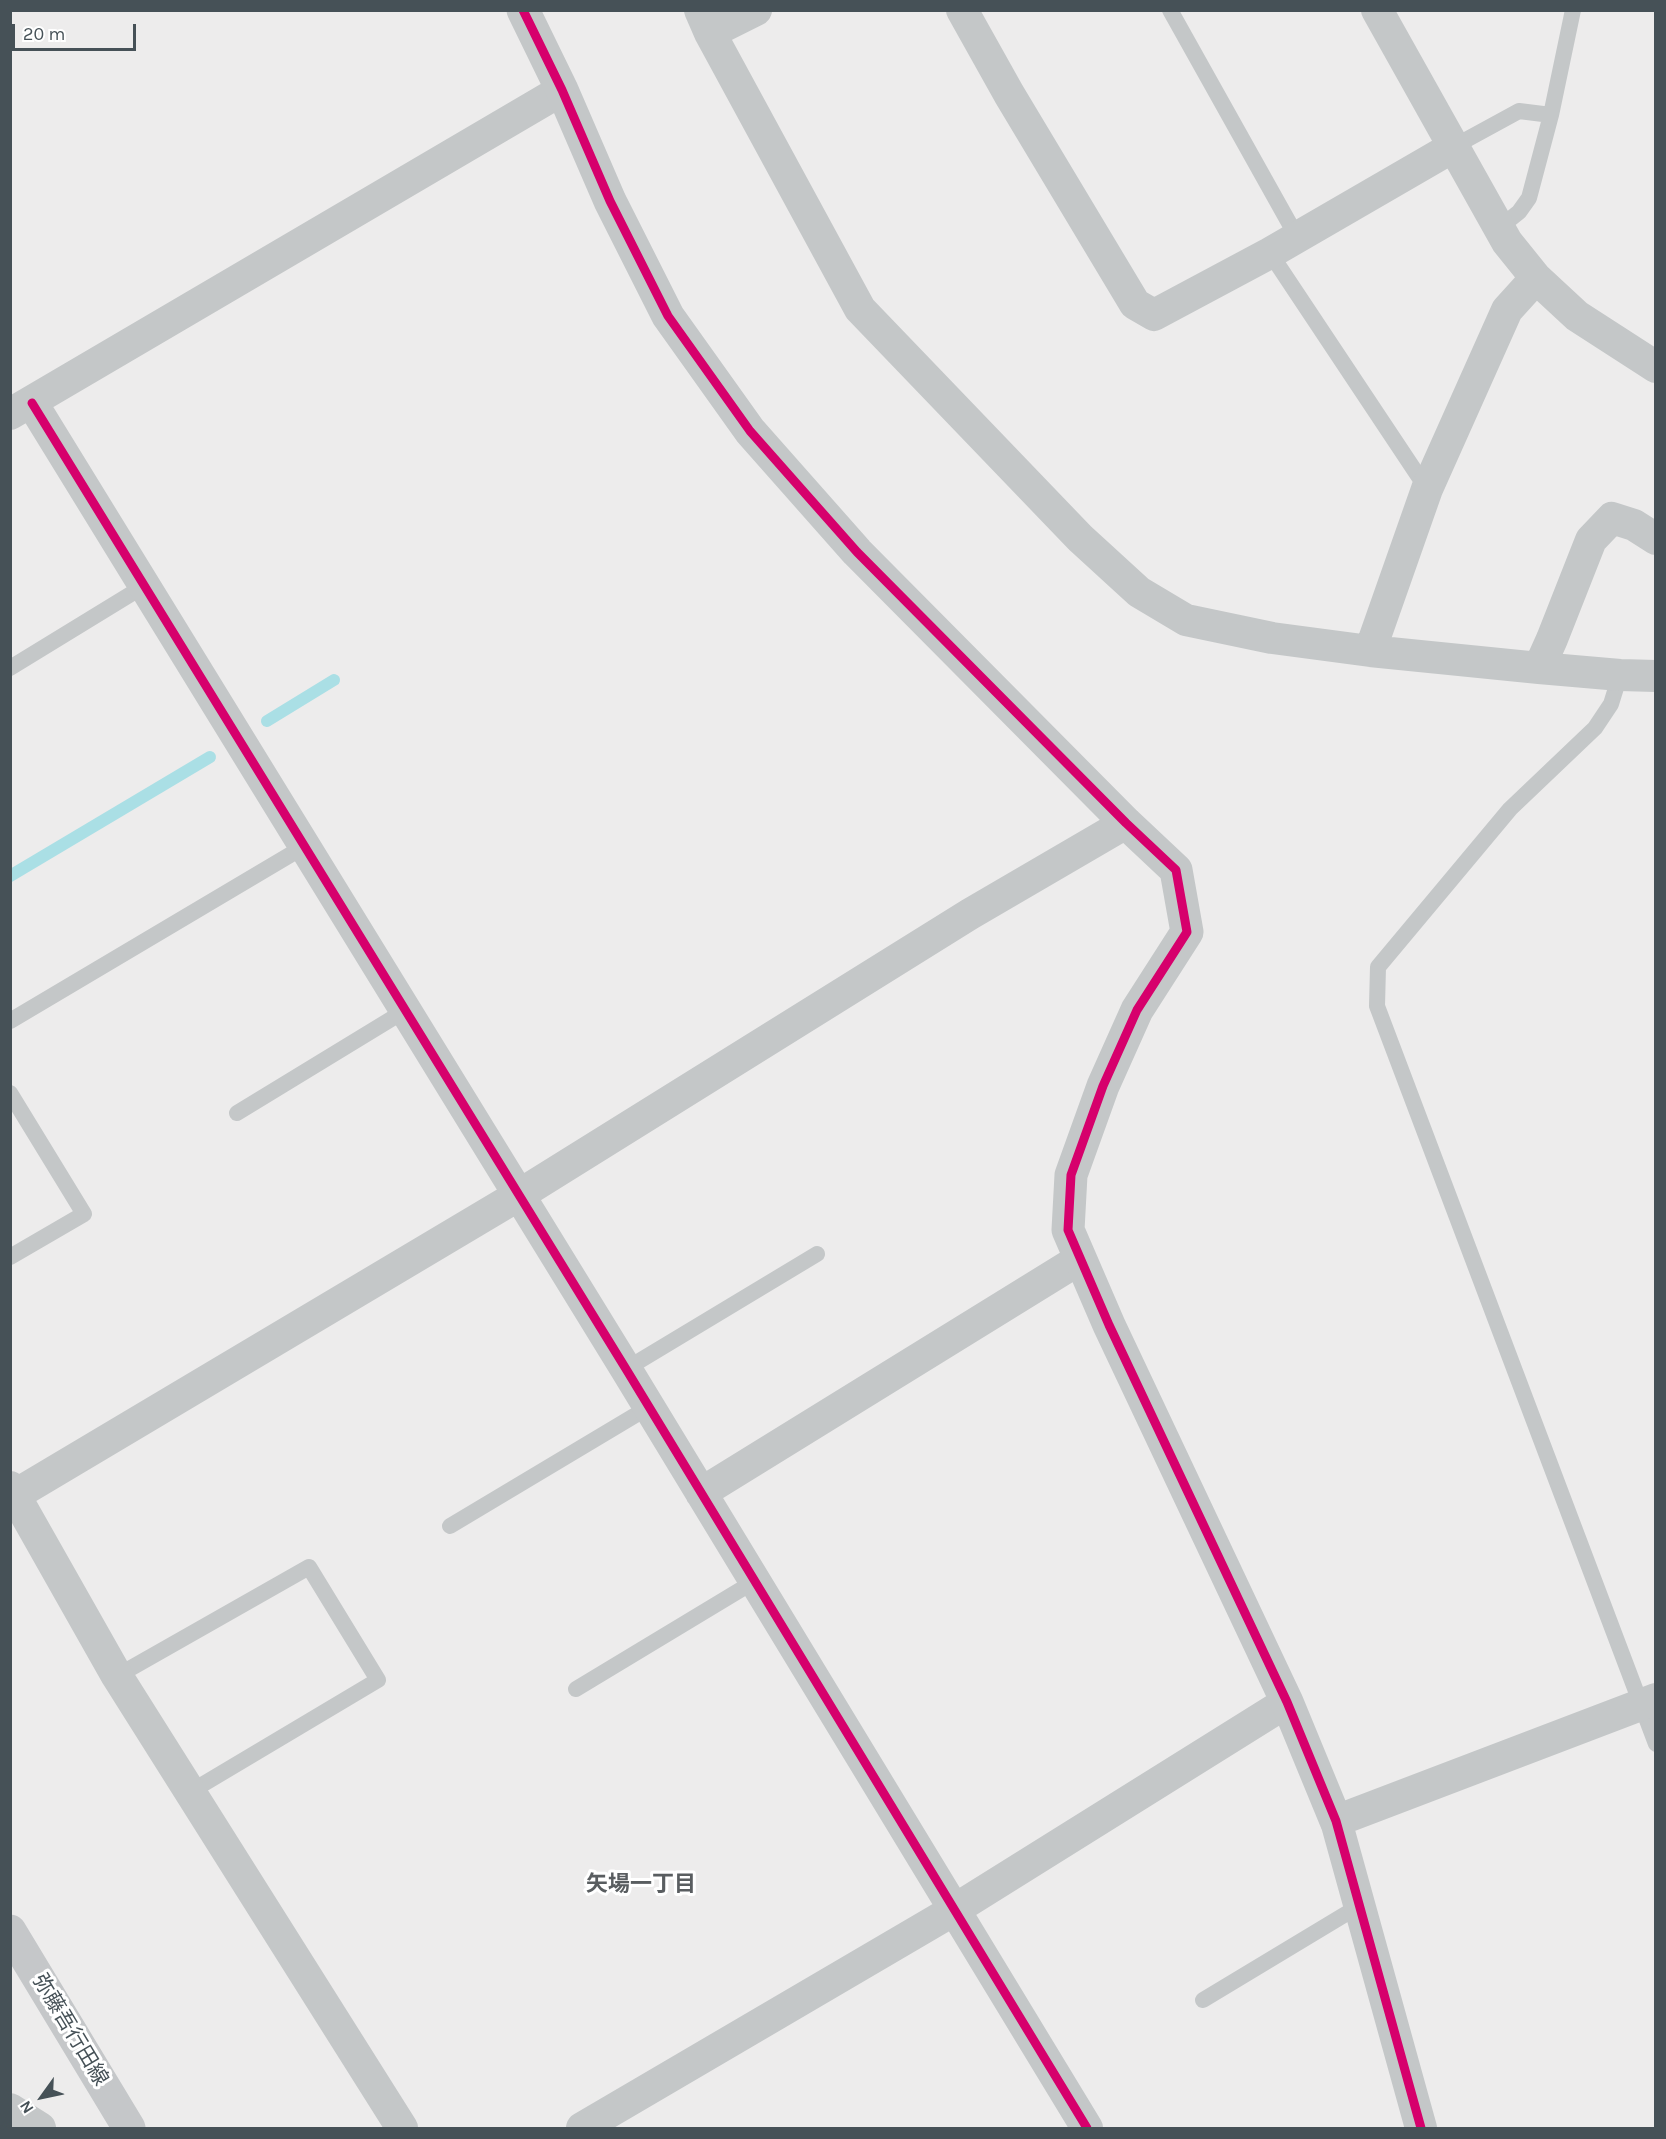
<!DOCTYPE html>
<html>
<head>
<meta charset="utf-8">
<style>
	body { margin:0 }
	#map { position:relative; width:1666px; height:2139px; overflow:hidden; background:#edecec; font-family:Karla,sans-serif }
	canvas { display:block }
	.frame { position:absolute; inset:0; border:12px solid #465157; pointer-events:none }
	.north { position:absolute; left:12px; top:2067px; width:60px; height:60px; -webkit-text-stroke:4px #fff; paint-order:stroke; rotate:237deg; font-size:16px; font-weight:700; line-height:24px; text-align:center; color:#465157 }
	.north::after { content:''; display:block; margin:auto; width:21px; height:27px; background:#465157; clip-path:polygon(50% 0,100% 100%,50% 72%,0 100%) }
	.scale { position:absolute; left:12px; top:24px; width:124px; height:27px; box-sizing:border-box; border:3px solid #465157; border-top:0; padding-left:8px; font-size:18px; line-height:21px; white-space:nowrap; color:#465157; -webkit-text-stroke:4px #fff; paint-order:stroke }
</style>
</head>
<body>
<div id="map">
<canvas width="1666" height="2139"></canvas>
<div class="frame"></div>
<div class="north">N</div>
<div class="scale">20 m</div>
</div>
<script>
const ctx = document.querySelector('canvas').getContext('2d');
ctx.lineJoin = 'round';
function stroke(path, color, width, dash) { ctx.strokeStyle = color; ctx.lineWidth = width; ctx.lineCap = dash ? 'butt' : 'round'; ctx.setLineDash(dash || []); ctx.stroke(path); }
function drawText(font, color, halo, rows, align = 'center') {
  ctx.font = font + ' Karla,"Noto Sans JP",sans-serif'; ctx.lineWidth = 6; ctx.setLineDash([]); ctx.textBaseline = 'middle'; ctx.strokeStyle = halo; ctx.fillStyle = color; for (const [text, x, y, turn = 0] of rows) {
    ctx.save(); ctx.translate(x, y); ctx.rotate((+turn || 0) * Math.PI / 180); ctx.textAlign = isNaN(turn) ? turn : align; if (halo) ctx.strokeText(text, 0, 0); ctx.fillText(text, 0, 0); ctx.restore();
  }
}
const stream = new Path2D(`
	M267,721L334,680
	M10,876L210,757`);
const service = new Path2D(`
	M1170,10L1297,237
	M1453,147L1519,111L1551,115
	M1499,228L1519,212L1529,198L1551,115L1573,10
	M1270,253L1427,489
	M10,668L144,586
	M1620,675L1611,704L1595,728L1510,809L1378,967L1377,1006L1656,1744
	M10,1021L305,846
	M10,1093L84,1214L10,1257
	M237,1113L406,1010
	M626,1369L817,1254
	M450,1526L649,1407
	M117,1676L309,1567L378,1680L190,1792
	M576,1689L755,1581
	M1203,2000L1359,1906`);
const minor = new Path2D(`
	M700,10L710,33L860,309L1080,538L1139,592L1186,620L1272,638L1370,651L1539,668L1620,675L1656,676
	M962,10L1009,94L1135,304L1154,315L1270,253L1453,147
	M1377,10L1507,242L1536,278L1577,316L1656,367
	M710,33L756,10
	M32,403L626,1369L1087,2128
	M10,414L562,90
	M1370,651L1427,489L1507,310L1536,278
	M1539,668L1552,639L1591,540L1612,518L1634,525L1656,539
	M10,1487L117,1676L402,2128
	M701,1493L1080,1259
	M10,1498L519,1195L970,914L1126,823
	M10,2109L40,2128
	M582,2128L954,1910L1287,1702
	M1421,2128L1336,1821L1656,1699`);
const tertiary = new Path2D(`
	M523,10L562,90L610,201L668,316L750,431L857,552L1126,823L1176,870L1187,932L1137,1010L1103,1086L1071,1175L1068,1230L1109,1325L1287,1702L1336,1821`);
const secondary = new Path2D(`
	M10,1931L129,2128`);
const cycleway = new Path2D(`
	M523,10L562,90L610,201L668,316L750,431L857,552L1126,823L1176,870L1187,932L1137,1010L1103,1086L1071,1175L1068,1230L1109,1325L1287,1702L1336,1821L1421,2128
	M32,403L626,1369L1087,2128`);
const streetNames = [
	["弥藤吾行田線",70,2030,59]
];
const neighbourhoodNames = [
	["矢場一丁目",641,1885]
];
stroke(stream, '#aadfe5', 12);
stroke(service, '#c4c7c8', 16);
stroke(minor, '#c4c7c8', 32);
stroke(tertiary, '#c4c7c8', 33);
stroke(secondary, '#c5c7c9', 33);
stroke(cycleway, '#d6006c', 9);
drawText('21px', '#465157', '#fff', streetNames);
drawText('bold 22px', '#595d60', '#fff', neighbourhoodNames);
</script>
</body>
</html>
